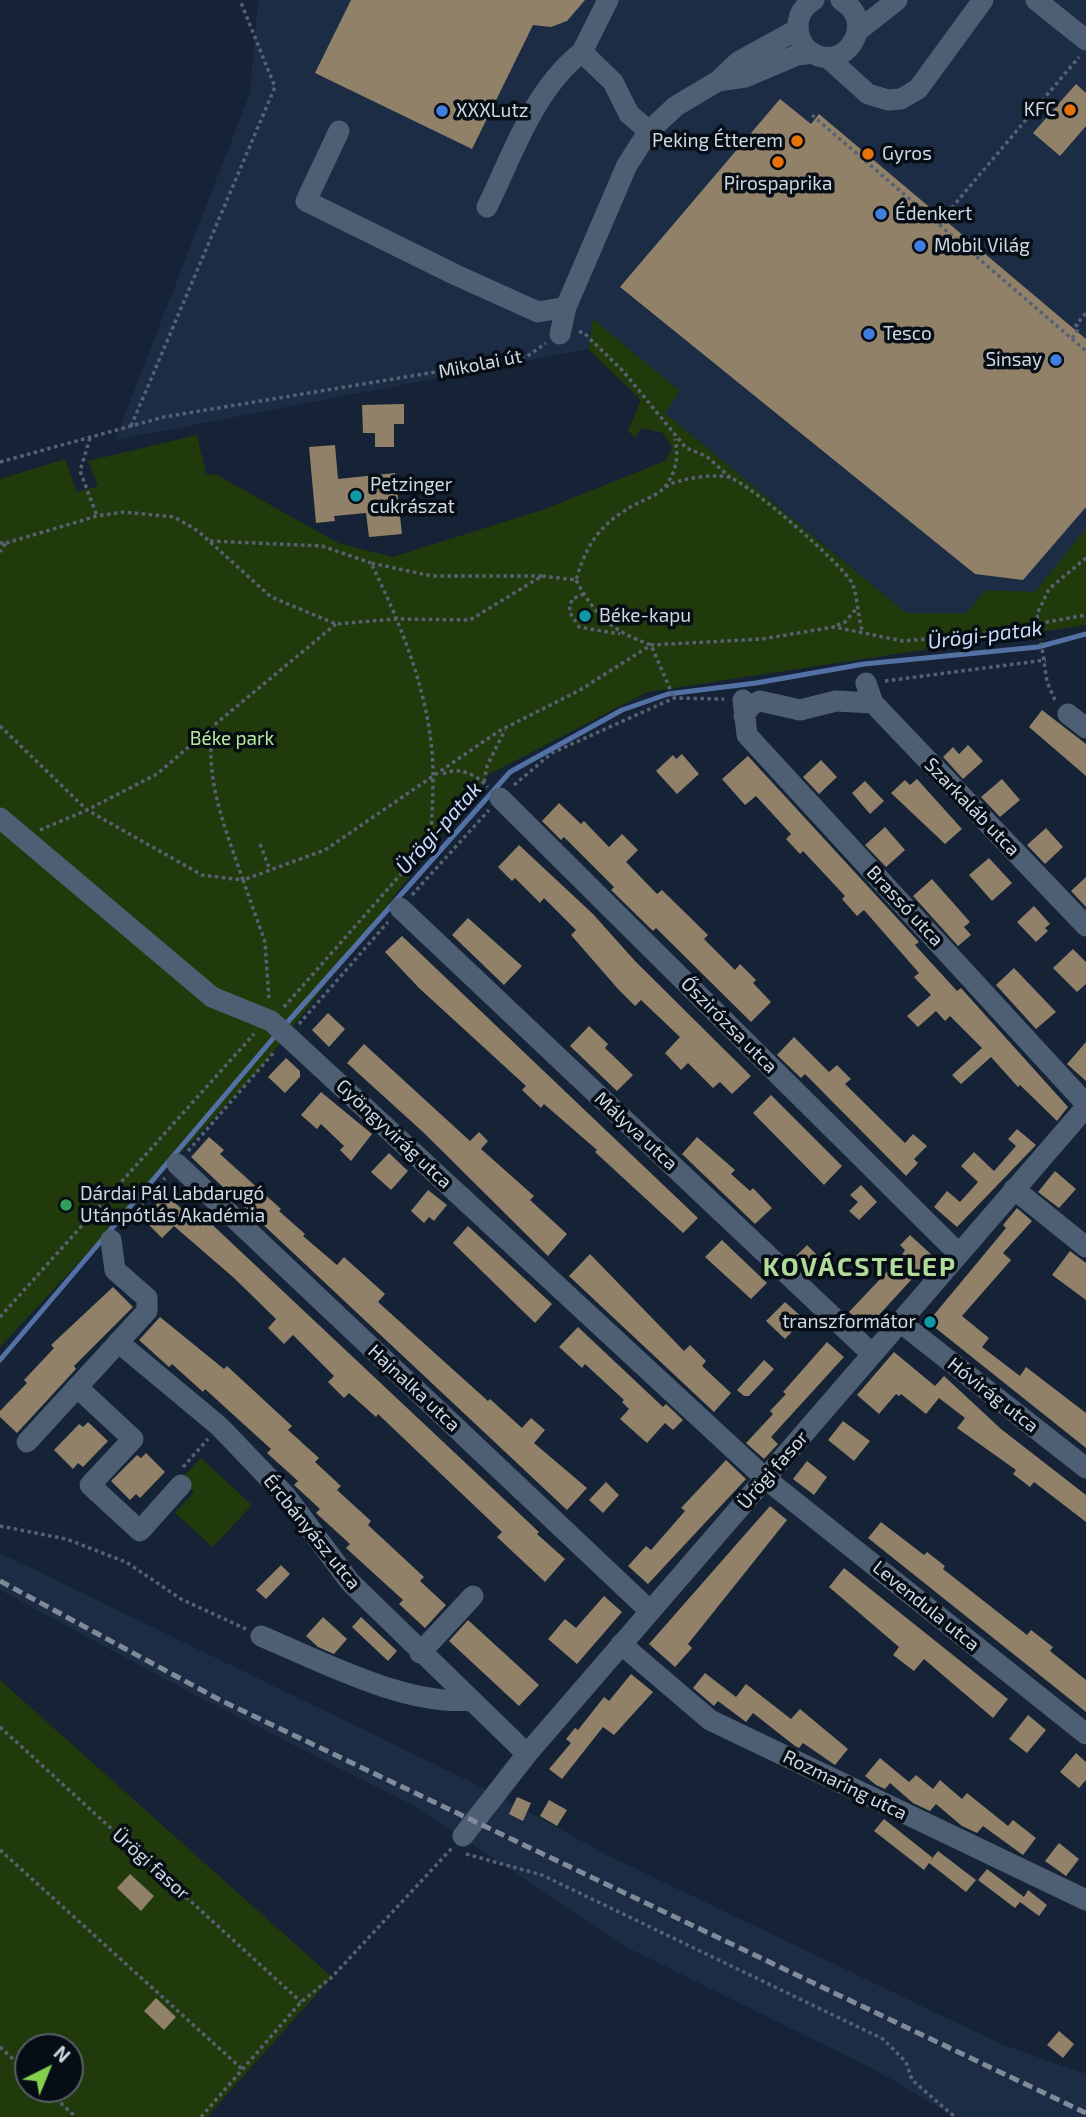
<!DOCTYPE html>
<html>
<head>
<meta charset="utf-8">
<style>
	body { margin:0 }
	#map { position:relative; width:1086px; height:2117px; overflow:hidden; background:#162336; font-family:"Exo 2",sans-serif }
	canvas { display:block }
	.north { position:absolute; left:14px; top:2033px; width:70px; height:70px; box-sizing:border-box; background:#070d15; border:2px solid #575e68; border-radius:50%; rotate:43deg; font-size:19px; font-weight:700; line-height:28px; text-align:center; color:#cfd8e4 }
	.north::after { content:''; display:block; margin:auto; width:24px; height:32px; background:#83d04f; clip-path:polygon(50% 0,100% 100%,50% 72%,0 100%) }
</style>
</head>
<body>
<div id="map">
<canvas width="1086" height="2117"></canvas>
<div class="north">N</div>
</div>
<script>
const ctx = document.querySelector('canvas').getContext('2d');
ctx.lineJoin = 'round';
function fillPath(path, color) { ctx.fillStyle = color; ctx.fill(path, 'evenodd'); }
function stroke(path, color, width, dash) { ctx.strokeStyle = color; ctx.lineWidth = width; ctx.lineCap = dash ? 'butt' : 'round'; ctx.setLineDash(dash || []); ctx.stroke(path); }
function drawText(font, color, halo, rows, align = 'center') {
  ctx.font = font + ' "Exo 2",sans-serif'; ctx.lineWidth = 7; ctx.setLineDash([]); ctx.textBaseline = 'middle'; ctx.strokeStyle = halo; ctx.fillStyle = color; for (const [text, x, y, turn = 0] of rows) {
    ctx.save(); ctx.translate(x, y); ctx.rotate((+turn || 0) * Math.PI / 180); ctx.textAlign = isNaN(turn) ? turn : align; if (halo) ctx.strokeText(text, 0, 0); ctx.fillText(text, 0, 0); ctx.restore();
  }
}
const built = new Path2D(`
	M258,0H1086V528L1036,592L986,590L966,613H906L665,413L680,391L593,320L588,349L115,440L250,93Z
	M0,1553L502,1797L609,1856L1001,2044L1086,2074V2117H955L877,2071L628,1948L418,1808L195,1695L0,1590Z`);
const green = new Path2D(`
	M593,319L680,391L665,413L906,613H966L986,590L1035,592L1086,528V625L647,692L488,775L264,1064L0,1347V479L65,459L77,492L98,486L88,461L197,435L206,474L217,475L338,543L393,557L545,509L665,461L672,447L663,433L642,428L635,437L628,431L641,400L588,349Z
	M201,1458L252,1505L213,1547L175,1513L194,1492L180,1480Z
	M0,1680L332,1977L207,2117H0ZM28,2047H70V2089H28Z`);
const stream = new Path2D(`
	M285,1025L510,772L622,710L668,694L756,683L864,664L1038,647L1086,634
	M0,1360L276,1035`);
const building = new Path2D(`
	M351,0H585L567,21L551,27L533,25L472,149L315,73Z
	M1076,84L1086,93V126L1060,156L1033,133Z
	M780,99L811,124L819,114L1086,339V507L1023,580L975,574L620,287Z
	M404,404V424H394V447H375V433H363L362,405Z
	M335,445L338,479L395,473L402,534L369,537L366,513L334,516L335,521L316,523L309,447Z
	M1042,710L1086,744V776L1029,727Z
	M968,745L983,761L963,779L943,757L953,747L959,754Z
	M682,754L699,774L677,794L656,771L673,755L676,759Z
	M748,756L919,942L915,945L957,991L961,988L1068,1107L1057,1121L1020,1085L1018,1087L991,1057L961,1084L952,1075L982,1048L950,1016L945,1021L936,1011L918,1027L907,1016L931,995L914,977L919,973L864,910L857,916L842,899L845,896L803,851L800,854L786,839L791,834L756,796L745,805L722,779Z
	M821,760L837,777L819,794L803,777Z
	M917,779L962,829L945,844L891,793L905,780L910,785Z
	M1002,779L1020,800L1000,817L981,797Z
	M865,781L884,801L870,814L852,793Z
	M559,803L581,824L584,821L609,847L622,834L638,850L626,862L657,894L662,890L708,935L704,939L735,970L740,964L756,980L753,983L771,1002L751,1022L656,928L653,931L611,890L614,887L564,837L561,840L542,821Z
	M885,827L905,850L886,867L865,845Z
	M1046,828L1063,847L1045,864L1027,845Z
	M519,845L593,914L635,961L751,1076L732,1094L720,1082L713,1088L688,1063L681,1070L665,1053L680,1037L641,1000L635,1006L618,989L571,935L576,930L544,898L540,903L515,878L512,881L498,867Z
	M989,858L1012,883L992,901L969,875Z
	M1086,877V907L1071,891Z
	M932,879L970,922L964,927L971,935L958,946L913,896Z
	M1034,906L1050,924L1045,928L1048,931L1036,942L1017,922Z
	M468,918L522,966L504,985L452,935Z
	M402,936L698,1218L683,1233L595,1152L597,1150L544,1104L541,1108L522,1090L526,1086L419,988L385,952Z
	M1073,949L1086,962V984L1077,992L1053,968Z
	M1014,968L1056,1012L1036,1029L996,985Z
	M328,1013L345,1029L329,1047L312,1030Z
	M589,1026L608,1044L605,1048L633,1075L617,1091L570,1046Z
	M794,1037L829,1072L837,1065L851,1079L845,1084L905,1143L913,1134L927,1146L914,1159L918,1163L906,1176L805,1074L801,1078L777,1055Z
	M1086,1042V1081L1067,1064Z
	M364,1044L470,1141L479,1132L488,1141L481,1149L534,1196L530,1200L567,1234L548,1256L423,1132L347,1063Z
	M286,1058L300,1071V1077L285,1093L268,1077Z
	M321,1092L372,1134L351,1161L340,1150L344,1146L321,1124L317,1129L301,1115Z
	M771,1095L842,1166L824,1185L753,1113Z
	M1017,1129L1036,1145L957,1227L934,1207L947,1191L960,1202L978,1182L961,1166L974,1152L994,1171L1016,1146L1008,1139Z
	M209,1137L224,1150L220,1154L281,1209L279,1211L305,1234L303,1236L337,1265L344,1257L385,1294L378,1302L488,1401L490,1399L522,1428L531,1418L545,1430L534,1443L587,1488L567,1510L191,1157Z
	M697,1137L735,1170L731,1174L750,1191L753,1188L772,1208L755,1224L682,1154Z
	M389,1153L408,1171L391,1190L371,1172Z
	M1055,1171L1076,1189L1059,1208L1038,1192Z
	M861,1185L877,1202L859,1220L849,1211L858,1202L850,1195Z
	M428,1190L447,1205L434,1221L429,1217L424,1223L411,1211Z
	M166,1194L196,1223L203,1216L539,1532L537,1534L565,1559L545,1582L497,1537L502,1532L378,1414L376,1417L349,1393L344,1398L328,1382L334,1376L293,1335L284,1344L268,1328L276,1319L234,1278L174,1226L162,1238L143,1219Z
	M1017,1208L1032,1221L1003,1253L1011,1260L962,1316L989,1338L982,1347L1020,1376L1026,1367L1086,1413V1448L928,1322L1006,1228L1003,1225Z
	M468,1226L552,1304L535,1323L453,1243Z
	M910,1235L933,1256L867,1328L849,1312L900,1258L905,1250L900,1245Z
	M722,1240L767,1283L751,1299L705,1257Z
	M807,1245L825,1263L811,1277L793,1259Z
	M1070,1251L1086,1263V1300L1052,1275Z
	M590,1254L684,1351L690,1345L706,1361L702,1366L731,1393L714,1412L569,1276Z
	M113,1287L133,1307L74,1366L76,1369L17,1433L0,1417V1411L27,1383L24,1380L54,1348L51,1345Z
	M785,1302L804,1319L785,1339L766,1321Z
	M160,1317L224,1369L227,1366L292,1426L288,1430L319,1458L315,1462L341,1486L337,1490L371,1521L368,1525L424,1577L420,1581L446,1605L425,1628L399,1604L403,1600L346,1548L350,1544L316,1513L320,1509L294,1485L298,1481L267,1453L271,1449L205,1389L203,1392L172,1364L169,1367L139,1340Z
	M578,1327L663,1407L666,1404L683,1420L673,1430L665,1423L647,1443L620,1419L629,1409L622,1402L624,1400L585,1364L582,1368L559,1347Z
	M827,1342L844,1357L771,1437L778,1444L764,1459L746,1443L773,1414L770,1411L786,1394L783,1392Z
	M894,1352L935,1386L944,1376L1001,1429L1086,1495V1522L1034,1482L1030,1487L1013,1474L1016,1470L957,1428L965,1418L939,1398L926,1414L901,1394L899,1396L896,1394L879,1414L857,1395Z
	M764,1360L774,1369L749,1396H744L737,1390Z
	M843,1421L870,1441L854,1461L828,1440Z
	M88,1422L108,1441L83,1467L78,1463L73,1469L54,1450L79,1424L83,1427Z
	M146,1453L165,1472L140,1498L136,1494L130,1500L111,1481L137,1455L141,1458Z
	M726,1460L746,1479L648,1584L628,1566L646,1546L651,1550L685,1511L681,1508Z
	M807,1461L827,1477L814,1495L793,1479Z
	M606,1482L619,1495L603,1513L589,1500Z
	M770,1506L787,1520L688,1644L692,1648L675,1667L649,1644Z
	M881,1522L924,1555L927,1552L945,1566L943,1569L1027,1635L1031,1630L1053,1647L1050,1651L1086,1680V1712L868,1538Z
	M281,1565L290,1574L266,1599L256,1590Z
	M844,1568L1008,1699L993,1718L924,1659L914,1671L893,1655L899,1647L829,1587Z
	M604,1596L622,1612L577,1664L548,1639L565,1619L576,1628Z
	M323,1617L347,1639L334,1654L318,1647L306,1636Z
	M361,1617L397,1651L388,1661L352,1627Z
	M468,1620L539,1685L519,1706L449,1641Z
	M705,1673L736,1697L746,1684L791,1719L800,1709L848,1749L835,1765L803,1743L799,1748L795,1746L753,1713L746,1722L718,1701L714,1706L693,1688Z
	M631,1674L653,1692L614,1735L603,1727L562,1779L549,1769L571,1743L566,1739L575,1728L578,1730L604,1697L609,1701Z
	M1028,1715L1046,1730L1027,1753L1009,1739Z
	M1076,1753L1086,1762V1780L1079,1788L1060,1772Z
	M880,1758L909,1782L916,1775L933,1789L940,1780L962,1799L967,1793L1008,1826L1013,1820L1036,1838L1023,1855L983,1826L977,1833L962,1826L936,1804L930,1811L913,1803L890,1783L885,1789L876,1785L865,1776Z
	M517,1797L531,1803L523,1821L509,1814Z
	M549,1800L567,1810L557,1826L540,1816Z
	M884,1819L933,1858L930,1861L938,1851L976,1880L966,1892L929,1863L924,1870L874,1831Z
	M1059,1843L1079,1859L1066,1876L1045,1861Z
	M987,1869L1024,1897L1028,1890L1047,1905L1039,1916L1020,1902L1015,1908L978,1880Z
	M130,1874L154,1896L141,1911L117,1888Z
	M156,1998L176,2017L164,2030L144,2011Z
	M1059,2031L1074,2044L1063,2058L1047,2045Z`);
const path = new Path2D(`
	M812,115L1086,351
	M938,224L1079,57
	M579,332H583L623,371L686,448L706,456L731,478
	M1072,338L1079,328L1076,325L1086,313
	M131,426L275,87L240,0
	M90,438L80,471L97,516
	M0,462L164,417L526,357L546,343
	M665,487C676,471 679,458 675,439
	M210,541L322,546L371,563
	M0,543H6L0,552
	M6,543L97,516L124,512L174,517L198,531L271,597L336,624L395,619L470,620L542,576L576,580C589,535 608,516 651,497C659,493 666,486 673,483C687,478 717,473 731,478C752,486 842,564 852,583C857,592 858,617 862,630
	M576,580C596,617 612,631 651,645L674,698
	M584,594L572,599L569,611L579,627L620,634
	M336,624L213,726C204,780 226,830 243,880L325,850L499,731L580,690L651,645L762,639L834,627L903,641L981,634L1086,615
	M837,625L845,622L856,609
	M885,681L1046,660
	M1055,700L1047,682L1037,614L1049,589L1086,558
	M0,726L87,810L202,875L243,880L265,942L269,1000
	M443,774C459,766 475,774 488,787
	M484,782L487,766L505,730
	M514,785L552,753L674,698L724,699
	M40,830L87,810L157,774L212,727
	M260,844L270,870
	M412,895L489,810
	M284,1007L431,840C432,807 435,774 431,742C424,681 398,618 371,563L432,576H542
	M299,1024L388,922
	M188,1151L275,1051
	M122,1227L165,1178
	M0,1317L254,1034
	M183,1467L208,1439
	M0,1526L66,1539L126,1562L181,1599L246,1629
	M0,1727L301,2002
	M0,1850L242,2069
	M466,1854L542,1875L883,2039L906,2062L912,2080L955,2117
	M0,2047L28,2073
	M45,2089L76,2117
	M201,2117L301,2002L332,1977L452,1848`);
const minor = new Path2D(`
	M608,0L582,52L613,82L629,114L649,131
	M814,0C804,6 798,15 798,26C798,36 801,44 808,50C842,78 880,22 841,0
	M1036,0L1086,40
	M859,30L897,0
	M827,57L868,94L888,100L901,99L918,89L983,0
	M718,81L745,77L797,55L813,53
	M339,131L306,201L456,275L538,312L566,307
	M487,207C513,154 534,89 582,52
	M560,334L566,307L627,165L649,131L676,106L718,81L738,62L798,29
	M866,683L873,703L1086,926
	M743,700L747,735L1086,1104
	M1068,714L1086,728
	M744,716L751,705L760,701L800,710L836,701L873,703
	M500,798L958,1253
	M0,818L212,997L271,1021L766,1479L1086,1734
	M400,908L871,1353
	M177,1164L650,1611
	M1014,1189L1086,1247
	M900,1322L1086,1468
	M118,1342L219,1426L286,1496L350,1582L527,1754
	M77,1387L133,1439L90,1485L140,1531L181,1485
	M27,1442L147,1311V1298L115,1270L111,1240
	M261,1636C320,1661 406,1706 470,1700
	M621,1644L710,1720L1086,1900
	M420,1653L473,1596
	M463,1836L527,1754L1086,1107`);
const rail = new Path2D(`
	M0,1581L220,1700L1086,2113`);
const markers = [
	[1070,110,7,"#e8710a"],
	[442,111,7,"#3f7fe0"],
	[797,141,7,"#e8710a"],
	[868,154,7,"#e8710a"],
	[778,162,7,"#e8710a"],
	[881,214,7,"#3f7fe0"],
	[920,246,7,"#3f7fe0"],
	[869,334,7,"#3f7fe0"],
	[1056,360,7,"#3f7fe0"],
	[356,496,7,"#0f9aa8"],
	[585,616,7,"#0f9aa8"],
	[66,1205,7,"#2e9e5b"],
	[930,1322,7,"#0f9aa8"]
];
const poiNames = [
	["KFC",1056,110,"right"],
	["XXXLutz",456,111],
	["Peking Étterem",783,141,"right"],
	["Gyros",882,154],
	["Pirospaprika",778,184,"center"],
	["Édenkert",895,214],
	["Mobil Világ",934,246],
	["Tesco",883,334],
	["Sinsay",1042,360,"right"],
	["Petzinger",370,485],
	["cukrászat",370,507],
	["Béke-kapu",599,616],
	["Dárdai Pál Labdarugó",80,1194],
	["Utánpótlás Akadémia",80,1216],
	["transzformátor",916,1322,"right"]
];
const streetNames = [
	["Mikolai út",480,364,-11],
	["Szarkaláb utca",972,807,46],
	["Brassó utca",905,906,47],
	["Őszirózsa utca",729,1025,45],
	["Mályva utca",636,1131,43],
	["Gyöngyvirág utca",394,1134,43],
	["Hajnalka utca",414,1388,43],
	["Hóvirág utca",993,1395,38],
	["Ürögi fasor",773,1470,-49],
	["Ércbányász utca",312,1532,51],
	["Levendula utca",926,1606,39],
	["Rozmaring utca",845,1785,26],
	["Ürögi fasor",151,1864,42]
];
const parkNames = [
	["Béke park",232,739]
];
const waterNames = [
	["Ürögi-patak",985,635,-7],
	["Ürögi-patak",439,828,-48]
];
const districtNames = [
	["KOVÁCSTELEP",860,1267]
];
fillPath(built, '#1c2c44');
fillPath(green, '#203a0b');
stroke(stream, '#5371a5', 5);
fillPath(building, '#918169');
stroke(path, '#566272', 3.5, [3.5, 3.5]);
stroke(minor, '#4e5e73', 21);
stroke(rail, '#808a99', 5, [10, 5]);
for (const [x, y, r, color] of markers) { const dot = new Path2D(); dot.arc(x, y, r, 0, 2 * Math.PI); ctx.fillStyle = color; ctx.fill(dot); stroke(dot, '#070d15', 2.5); }
drawText('19px', '#cfd8e4', '#070d15', poiNames, 'left');
drawText('19px', '#cfd8e4', '#070d15', streetNames);
drawText('19px', '#b8ea99', '#070d15', parkNames);
drawText('italic 21px', '#caddfc', '#070d15', waterNames);
ctx.letterSpacing = '2px';
drawText('bold 26px', '#b0db98', '#070d15', districtNames);
ctx.letterSpacing = '0px';
</script>
</body>
</html>
